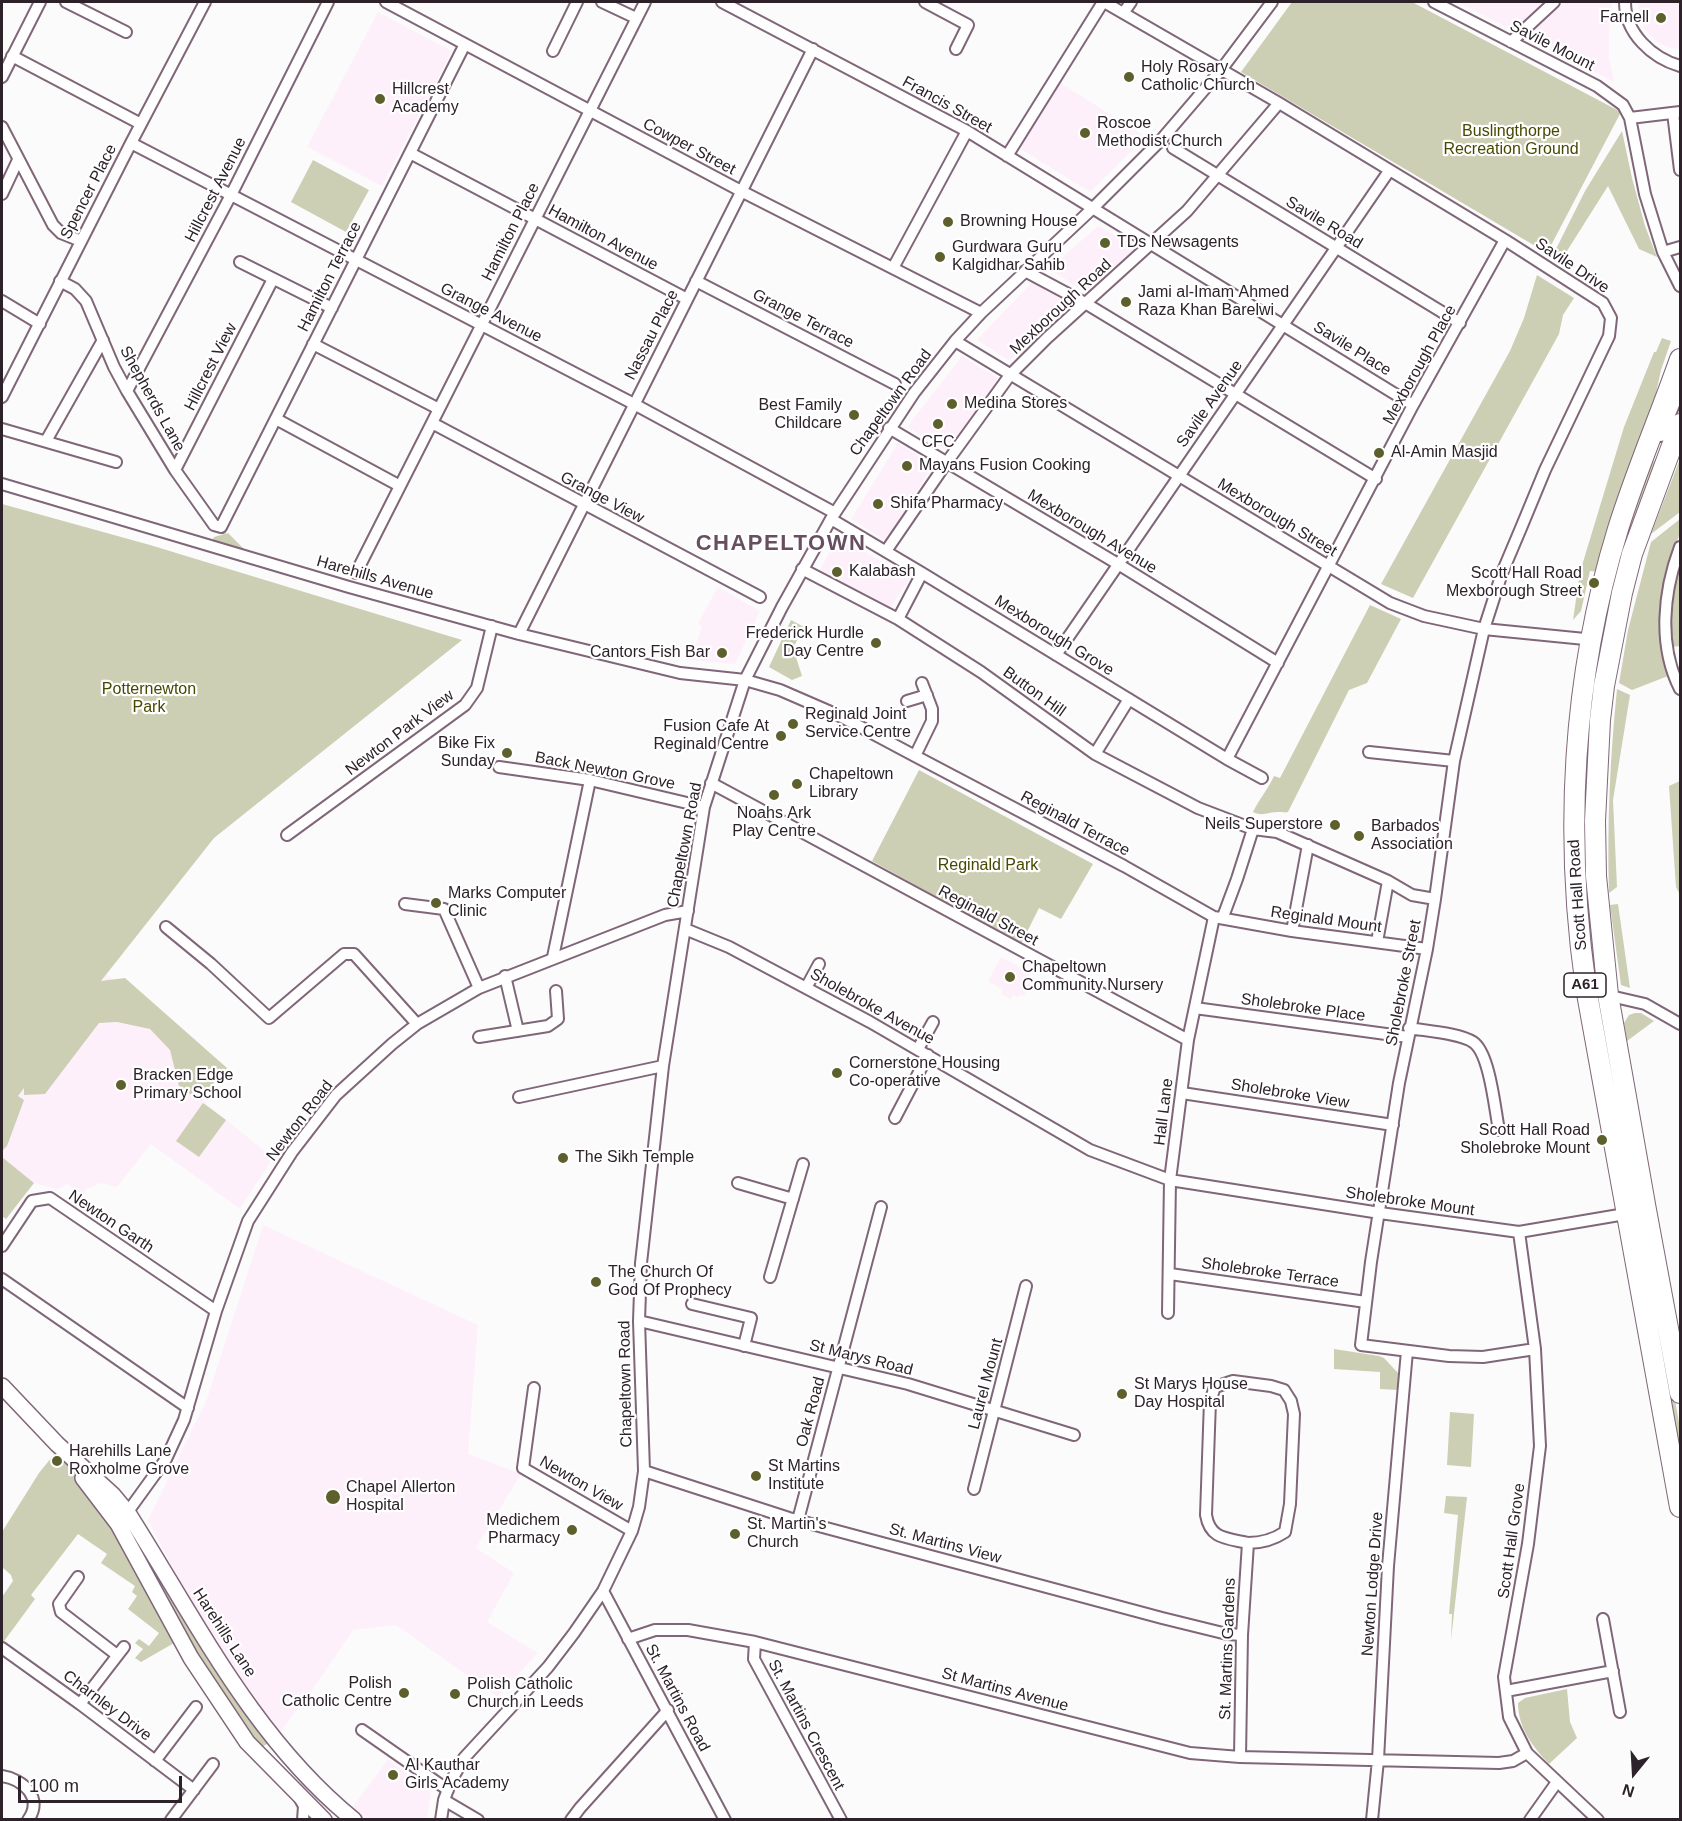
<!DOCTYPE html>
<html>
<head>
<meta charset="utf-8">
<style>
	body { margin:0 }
	#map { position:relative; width:1682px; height:1821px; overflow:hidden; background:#fbfbfb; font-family:Helvetica,sans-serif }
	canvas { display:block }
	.frame { position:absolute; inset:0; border:3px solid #2d222a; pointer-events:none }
	.north { position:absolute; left:1604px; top:1743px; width:60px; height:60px; -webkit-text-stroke:4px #fff; paint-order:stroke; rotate:198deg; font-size:16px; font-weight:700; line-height:24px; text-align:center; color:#2d222a }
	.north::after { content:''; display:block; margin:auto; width:21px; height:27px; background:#2d222a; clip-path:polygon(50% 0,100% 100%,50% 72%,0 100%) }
	.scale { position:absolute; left:18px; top:1776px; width:164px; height:27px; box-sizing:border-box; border:3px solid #2d222a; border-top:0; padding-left:8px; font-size:18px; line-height:21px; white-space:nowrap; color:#2d222a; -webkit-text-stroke:4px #fff; paint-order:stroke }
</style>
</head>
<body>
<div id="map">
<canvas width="1682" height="1821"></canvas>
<div class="frame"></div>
<div class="north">N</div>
<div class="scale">100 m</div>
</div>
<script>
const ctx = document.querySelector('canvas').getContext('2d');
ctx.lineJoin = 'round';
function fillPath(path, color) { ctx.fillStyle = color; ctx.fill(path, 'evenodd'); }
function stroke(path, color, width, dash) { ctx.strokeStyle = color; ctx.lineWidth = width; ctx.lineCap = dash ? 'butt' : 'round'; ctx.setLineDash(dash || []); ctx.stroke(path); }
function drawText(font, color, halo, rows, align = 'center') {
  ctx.font = font + ' Helvetica,sans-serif'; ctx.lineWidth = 4.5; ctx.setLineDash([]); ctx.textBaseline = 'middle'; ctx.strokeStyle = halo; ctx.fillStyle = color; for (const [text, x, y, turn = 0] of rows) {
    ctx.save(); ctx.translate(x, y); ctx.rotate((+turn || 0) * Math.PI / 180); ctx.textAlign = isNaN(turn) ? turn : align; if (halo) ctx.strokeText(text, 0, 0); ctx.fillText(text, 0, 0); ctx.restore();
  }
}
const built = new Path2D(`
	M1457,2H1612L1609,31V57L1614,82Z
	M1637,2H1680V49L1670,48L1657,42L1644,29Z
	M378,12L452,51L382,186L307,147Z
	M1059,82L1146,137L1090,192L1019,148Z
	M1098,226L1137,247L1086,292L1049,269Z
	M1033,281L1071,306L1010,361L977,340Z
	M962,356L999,379L947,451L907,427Z
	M898,443L933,465L886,541L851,519Z
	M838,536L910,578L890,608L819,572Z
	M718,587L760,611L735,664L690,660L702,627L698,623Z
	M1001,957L1031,973L1026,982L1030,985L1024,996L1020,995L1018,997L1013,995L1011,999L1001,994L1003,990L988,981Z
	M106,974L229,1069L203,1101L273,1158L240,1209L151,1144L117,1187L101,1183L86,1189L82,1195L67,1184L58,1189L34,1183L2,1157V1118Z
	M263,1225L478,1325L468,1454L521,1474L476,1548L514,1573L487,1622L538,1653L497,1697L396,1625L353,1630L313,1689L278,1735L205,1631L148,1520L207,1399Z
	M388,1759L431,1792L427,1819H368L352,1808Z`);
const green = new Path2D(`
	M1292,2H1412L1621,112L1547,253L1241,72Z
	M1622,131L1632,178L1645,226L1657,257L1639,249L1608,186L1560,262L1552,257L1585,191Z
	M313,160L369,190L346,232L291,202Z
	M1537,275L1574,298L1563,315L1559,334L1413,598L1381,584L1510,351L1524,318Z
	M1662,338L1671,341L1661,370L1647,435L1600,572L1590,571L1581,611L1573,620L1580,572L1624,427L1654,352H1656Z
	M1661,451L1607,628L1603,627L1611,585L1621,547L1647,471Z
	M1680,459V512L1651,534Z
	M2,504L150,545L462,640L214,838L101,981L125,978L227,1068L206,1092L193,1096L179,1086L170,1050L150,1029L117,1022L99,1023L45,1094L24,1095V1088L18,1096L24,1100L7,1146L2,1151Z
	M1680,519V533L1675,547L1660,625L1661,652L1668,676L1632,690L1619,683L1628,630L1651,542Z
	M228,533L245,550L212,541L214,537Z
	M1680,561V646L1671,647C1669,618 1672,589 1680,561Z
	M1370,605L1401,619L1367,683L1349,690L1288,812C1285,813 1282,812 1278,812C1268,812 1263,817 1253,812C1260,798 1268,789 1274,776L1280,778Z
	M791,620L804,627L793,648L802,676L792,680L769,667Z
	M1591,686L1598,687L1589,893L1586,895L1581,812Z
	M1617,689L1630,695L1613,800L1617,887L1609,893C1607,824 1610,758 1617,689Z
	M919,770L1093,864L1061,919L1039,908L1021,944L872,861Z
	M1680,781V895L1676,887L1669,786Z
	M1618,904L1630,988L1621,985L1610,905Z
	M1586,908L1591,911L1597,984L1595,985Z
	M1635,1013H1641L1654,1021L1627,1041L1624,1023L1629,1015Z
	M203,1103L226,1120L199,1157L176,1141Z
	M2,1157L34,1183L6,1219L2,1216Z
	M1649,1255L1680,1428V1465L1643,1256Z
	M1334,1349L1379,1356L1384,1358L1398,1373V1390L1380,1389V1372L1334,1369Z
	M1450,1412L1474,1414L1471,1467L1447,1465Z
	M60,1447L73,1460L181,1639L141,1662L135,1658L143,1649L135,1643L139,1639L149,1646L159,1633L128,1609L137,1596L132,1592L135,1586L101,1563L107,1554L78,1534L31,1595L35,1599L2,1644V1597L13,1581L11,1575L2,1567V1532L39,1473Z
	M1446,1496L1467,1497L1451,1640L1452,1614H1449L1458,1515L1444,1513Z
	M135,1537L270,1742L262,1747C210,1684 172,1611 131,1541Z
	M1567,1689L1570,1722L1577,1738L1549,1764C1533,1747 1518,1728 1518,1703L1525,1698Z`);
const street = new Path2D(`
	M66,2L126,32
	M386,2L741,191L981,313
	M602,2L636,18
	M722,2L967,131L1413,405
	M925,2L968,25L956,49
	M1104,2L1279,103L1505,240L1603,303L1611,318L1609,336L1545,470L1521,528L1502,573L1484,629L1454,761L1435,899L1427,949L1399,1083L1371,1262L1361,1345L1449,1356L1483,1357L1535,1349
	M1434,2L1597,86L1623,105L1630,118L1645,194L1663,252L1680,286
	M1625,2C1625,33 1652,58 1680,66
	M1124,12L1131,2
	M1511,42L1554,2
	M553,51L577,2
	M12,56L141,124
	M2,77L40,2
	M1673,113L1680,170
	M1630,118L1680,112
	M2,127L53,225L61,233L81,241
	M131,143L634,404L835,513
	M1173,148L1460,323
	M410,153L687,299
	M1007,156L1103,2
	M2,194L18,160
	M1663,252L1680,247
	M240,262L332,308
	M893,268L967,131
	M1025,271L1085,303L1376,479
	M60,281L75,289L86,301L114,367L127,391L175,470L214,525L221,527L465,44
	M696,281L895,384
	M2,301L40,324
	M955,341L1390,603L1424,616L1484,629L1595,640
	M313,344L439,409
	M127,391L231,195L328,2
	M2,397L131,143L205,2
	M276,419L400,486
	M432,423L760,597
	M889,428L1118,564L1278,663
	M2,429L116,462
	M1661,436L1680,390
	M46,441L103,340
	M175,470L273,279
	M2,484L349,587L519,634L680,673L745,680L780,690L840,716L915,756L1124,866L1214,917L1292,931L1427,949
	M831,519L922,573L1227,759L1262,778
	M1680,547C1663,592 1658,646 1680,689
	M886,551L947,462L1010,375L1047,338L1187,211L1279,103
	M802,569L898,619L981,672L1095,754L1198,808L1253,829L1277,832L1388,881L1412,895L1435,899
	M356,573L645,2
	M898,619L922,573
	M519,634L813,49
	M1056,655L1389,171
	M907,701L927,695
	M1369,752L1454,761
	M1095,754L1129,699
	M915,756L932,721V709L922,683
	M1227,759L1413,405L1505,240
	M499,767L590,780L704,807
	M711,783L1188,1040
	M287,835L465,705L477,688L492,626
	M405,904L444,909L479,988
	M1224,914L1237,879L1253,829
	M166,927L211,964L269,1018L344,954H354L417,1024
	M685,929L729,947L870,1022L1090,1150L1170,1180L1380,1213L1519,1232L1631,1213
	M1292,931L1308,845
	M1377,942L1388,881
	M553,957L590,780
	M505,976L518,1031
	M806,988L819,964
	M1606,995L1645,1004L1680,1024
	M1195,1008L1408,1037
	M1409,1028C1426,1031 1459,1033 1473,1042C1490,1053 1495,1111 1499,1130
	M479,1037L548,1026L558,1019L556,991
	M918,1049L933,1022
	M1182,1093L1393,1125
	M519,1097L663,1066
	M895,1118L928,1055
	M738,1183L793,1199
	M1519,1232L1535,1349L1540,1446L1528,1544L1504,1677L1509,1717L1527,1753L1598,1820
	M2,1246L32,1201L50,1198L216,1311
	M1170,1274L1366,1302
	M770,1277L803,1164
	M2,1279L188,1408
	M692,1304L751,1318L744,1346
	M1168,1313L1170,1180L1188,1040L1214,917
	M639,1321L908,1384L1074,1435
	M534,1388L523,1468L632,1531
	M644,1471L789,1518L1162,1618L1227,1634L1242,1635
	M974,1489L1026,1286
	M124,1517L166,1459L184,1420L216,1311L248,1221L292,1152L336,1095L392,1044L417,1024L479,988L665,915L688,911
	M798,1520L881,1207
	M78,1577L59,1604L61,1612L117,1655
	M603,1591L725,1820
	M1603,1619L1620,1712
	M628,1639L655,1630H688L755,1642L1190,1753L1240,1757L1499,1763L1513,1761L1527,1753
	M755,1642L754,1659L841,1820
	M2,1648L80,1704L194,1790
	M1506,1691L1613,1671
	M80,1704L124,1647
	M362,1730L448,1790
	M1240,1757L1242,1635L1248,1543C1226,1538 1210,1539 1206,1515L1210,1401L1215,1387L1233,1381L1271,1386L1284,1390L1291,1401L1294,1414L1290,1504L1285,1532C1273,1540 1262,1543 1248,1543
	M155,1761L196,1707
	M2,1776C23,1779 44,1798 28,1820
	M299,1797L304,1806L303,1820
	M444,1800L478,1820
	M171,1820L213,1764
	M441,1820L444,1800L451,1781L464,1758L548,1667L574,1633L603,1591L632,1531L639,1507L644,1471L639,1321L641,1263L663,1066L704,807L745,680L782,607L831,519L914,393L955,341L981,313L1093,208L1161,140L1221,70L1272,2
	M571,1820L580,1808L668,1710
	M1372,1820L1378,1760L1388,1566L1407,1351
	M1530,1820L1557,1782`);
const secondary = new Path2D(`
	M2,1386L57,1444L113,1495L128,1513C196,1620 253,1738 354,1820
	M83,1478L118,1524L191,1658L247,1742L324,1820`);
const highway = new Path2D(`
	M1680,359C1660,416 1636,471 1618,529C1572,678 1564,835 1586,988L1680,1507
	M1680,424L1632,554L1622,593L1604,686L1600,720L1595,821L1596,876L1608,995L1646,1210L1680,1393`);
const markers = [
	[1661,18,6,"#5d5f2d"],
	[1129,77,6,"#5d5f2d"],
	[380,99,6,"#5d5f2d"],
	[1085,133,6,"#5d5f2d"],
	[948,222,6,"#5d5f2d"],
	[1105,243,6,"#5d5f2d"],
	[940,257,6,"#5d5f2d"],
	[1126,302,6,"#5d5f2d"],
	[952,404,6,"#5d5f2d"],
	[854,415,6,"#5d5f2d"],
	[938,424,6,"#5d5f2d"],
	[1379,453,6,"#5d5f2d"],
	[907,466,6,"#5d5f2d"],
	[878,504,6,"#5d5f2d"],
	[837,572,6,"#5d5f2d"],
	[1594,583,6,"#5d5f2d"],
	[876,643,6,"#5d5f2d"],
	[722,653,6,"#5d5f2d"],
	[793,724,6,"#5d5f2d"],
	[781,736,6,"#5d5f2d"],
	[507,753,6,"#5d5f2d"],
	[797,784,6,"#5d5f2d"],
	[774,795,6,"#5d5f2d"],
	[1335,825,6,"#5d5f2d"],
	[1359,836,6,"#5d5f2d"],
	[436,903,6,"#5d5f2d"],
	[1010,977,6,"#5d5f2d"],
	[837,1073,6,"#5d5f2d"],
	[121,1085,6,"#5d5f2d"],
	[1602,1140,6,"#5d5f2d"],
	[563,1158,6,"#5d5f2d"],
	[596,1282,6,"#5d5f2d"],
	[1122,1394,6,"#5d5f2d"],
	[57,1461,6,"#5d5f2d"],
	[756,1476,6,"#5d5f2d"],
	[333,1497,8,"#5d5f2d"],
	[572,1530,6,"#5d5f2d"],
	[735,1534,6,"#5d5f2d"],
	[404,1693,6,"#5d5f2d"],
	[455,1694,6,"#5d5f2d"],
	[393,1775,6,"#5d5f2d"]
];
const shields = [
	[1585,985,42]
];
const shieldNames = [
	["A61",1585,985]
];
const poiNames = [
	["Farnell",1649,18,"right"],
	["Holy Rosary",1141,68],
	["Catholic Church",1141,86],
	["Hillcrest",392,90],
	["Academy",392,108],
	["Roscoe",1097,124],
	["Methodist Church",1097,142],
	["Browning House",960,222],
	["TDs Newsagents",1117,243],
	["Gurdwara Guru",952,248],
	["Kalgidhar Sahib",952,266],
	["Jami al-Imam Ahmed",1138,293],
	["Raza Khan Barelwi",1138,311],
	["Medina Stores",964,404],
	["Best Family",842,406,"right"],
	["Childcare",842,424,"right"],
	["CFC",938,443,"center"],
	["Al-Amin Masjid",1391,453],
	["Mayans Fusion Cooking",919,466],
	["Shifa Pharmacy",890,504],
	["Kalabash",849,572],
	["Scott Hall Road",1582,574,"right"],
	["Mexborough Street",1582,592,"right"],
	["Frederick Hurdle",864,634,"right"],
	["Day Centre",864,652,"right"],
	["Cantors Fish Bar",710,653,"right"],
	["Reginald Joint",805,715],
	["Service Centre",805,733],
	["Fusion Cafe At",769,727,"right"],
	["Reginald Centre",769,745,"right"],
	["Bike Fix",495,744,"right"],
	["Sunday",495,762,"right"],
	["Chapeltown",809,775],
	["Library",809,793],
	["Noahs Ark",774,814,"center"],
	["Play Centre",774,832,"center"],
	["Neils Superstore",1323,825,"right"],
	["Barbados",1371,827],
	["Association",1371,845],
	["Marks Computer",448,894],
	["Clinic",448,912],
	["Chapeltown",1022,968],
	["Community Nursery",1022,986],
	["Cornerstone Housing",849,1064],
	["Co-operative",849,1082],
	["Bracken Edge",133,1076],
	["Primary School",133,1094],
	["Scott Hall Road",1590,1131,"right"],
	["Sholebroke Mount",1590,1149,"right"],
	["The Sikh Temple",575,1158],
	["The Church Of",608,1273],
	["God Of Prophecy",608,1291],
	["St Marys House",1134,1385],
	["Day Hospital",1134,1403],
	["Harehills Lane",69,1452],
	["Roxholme Grove",69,1470],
	["St Martins",768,1467],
	["Institute",768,1485],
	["Chapel Allerton",346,1488],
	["Hospital",346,1506],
	["Medichem",560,1521,"right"],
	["Pharmacy",560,1539,"right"],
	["St. Martin's",747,1525],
	["Church",747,1543],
	["Polish",392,1684,"right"],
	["Catholic Centre",392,1702,"right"],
	["Polish Catholic",467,1685],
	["Church in Leeds",467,1703],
	["Al Kauthar",405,1766],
	["Girls Academy",405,1784]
];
const streetNames = [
	["Savile Mount",1552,46,27],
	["Francis Street",947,105,29],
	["Cowper Street",689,147,28],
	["Hillcrest Avenue",216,190,-63],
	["Spencer Place",89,192,-63],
	["Savile Road",1324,223,31],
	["Hamilton Place",511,232,-63],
	["Hamilton Avenue",603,238,28],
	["Savile Drive",1572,266,34],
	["Hamilton Terrace",330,277,-63],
	["Mexborough Road",1061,307,-43],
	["Grange Avenue",491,313,27],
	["Grange Terrace",803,319,27],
	["Nassau Place",652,335,-63],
	["Savile Place",1352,349,32],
	["Mexborough Place",1420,365,-61],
	["Hillcrest View",211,367,-63],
	["Shepherds Lane",152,399,61],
	["Chapeltown Road",891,403,-54],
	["Savile Avenue",1210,404,-55],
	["Grange View",602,498,28],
	["Mexborough Street",1277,518,31],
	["Mexborough Avenue",1092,532,31],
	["Harehills Avenue",375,578,16],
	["Mexborough Grove",1054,636,32],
	["Button Hill",1034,692,36],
	["Newton Park View",400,733,-37],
	["Back Newton Grove",605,771,11],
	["Reginald Terrace",1075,824,28],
	["Chapeltown Road",685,845,-79],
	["Scott Hall Road",1578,895,-94],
	["Reginald Street",988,916,28],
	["Reginald Mount",1326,920,8],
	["Sholebroke Street",1404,983,-79],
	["Sholebroke Avenue",872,1007,29],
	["Sholebroke Place",1303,1008,8],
	["Sholebroke View",1290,1094,9],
	["Hall Lane",1164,1112,-83],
	["Newton Road",300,1121,-52],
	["Sholebroke Mount",1410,1202,8],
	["Newton Garth",111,1222,34],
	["Sholebroke Terrace",1270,1273,8],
	["St Marys Road",861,1358,14],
	["Chapeltown Road",626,1384,-91],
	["Laurel Mount",986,1384,-75],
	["Oak Road",811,1412,-75],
	["Newton View",581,1484,30],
	["Scott Hall Grove",1512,1541,-82],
	["St. Martins View",945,1544,15],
	["Newton Lodge Drive",1373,1584,-86],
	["Harehills Lane",224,1633,57],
	["St. Martins Gardens",1228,1649,-88],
	["St Martins Avenue",1005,1690,15],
	["St. Martins Road",677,1698,62],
	["Charnley Drive",107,1706,37],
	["St. Martins Crescent",806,1725,62]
];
const parkNames = [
	["Buslingthorpe",1511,132],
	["Recreation Ground",1511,150],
	["Potternewton",149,690],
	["Park",149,708],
	["Reginald Park",988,866]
];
const districtNames = [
	["CHAPELTOWN",781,544]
];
fillPath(built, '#fef0fa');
fillPath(green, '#cccfb3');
stroke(street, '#806679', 14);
stroke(secondary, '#806679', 18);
stroke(highway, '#806679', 22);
stroke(street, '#fff', 10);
stroke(secondary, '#fff', 15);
stroke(highway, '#fff', 20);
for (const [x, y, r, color] of markers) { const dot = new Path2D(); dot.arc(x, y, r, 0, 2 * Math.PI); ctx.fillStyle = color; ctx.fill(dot); stroke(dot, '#fff', 2); }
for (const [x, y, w] of shields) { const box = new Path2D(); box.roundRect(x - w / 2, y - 12, w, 24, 4.5); ctx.fillStyle = '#fff'; ctx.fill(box); stroke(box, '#2d222a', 1.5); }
drawText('bold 15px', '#2d222a', null, shieldNames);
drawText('16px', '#2d222a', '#fff', poiNames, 'left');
drawText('16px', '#2d222a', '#fff', streetNames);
drawText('16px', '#474900', '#fff', parkNames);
ctx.letterSpacing = '1.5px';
drawText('bold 22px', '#674f61', '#fff', districtNames);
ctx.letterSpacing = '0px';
</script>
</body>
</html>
